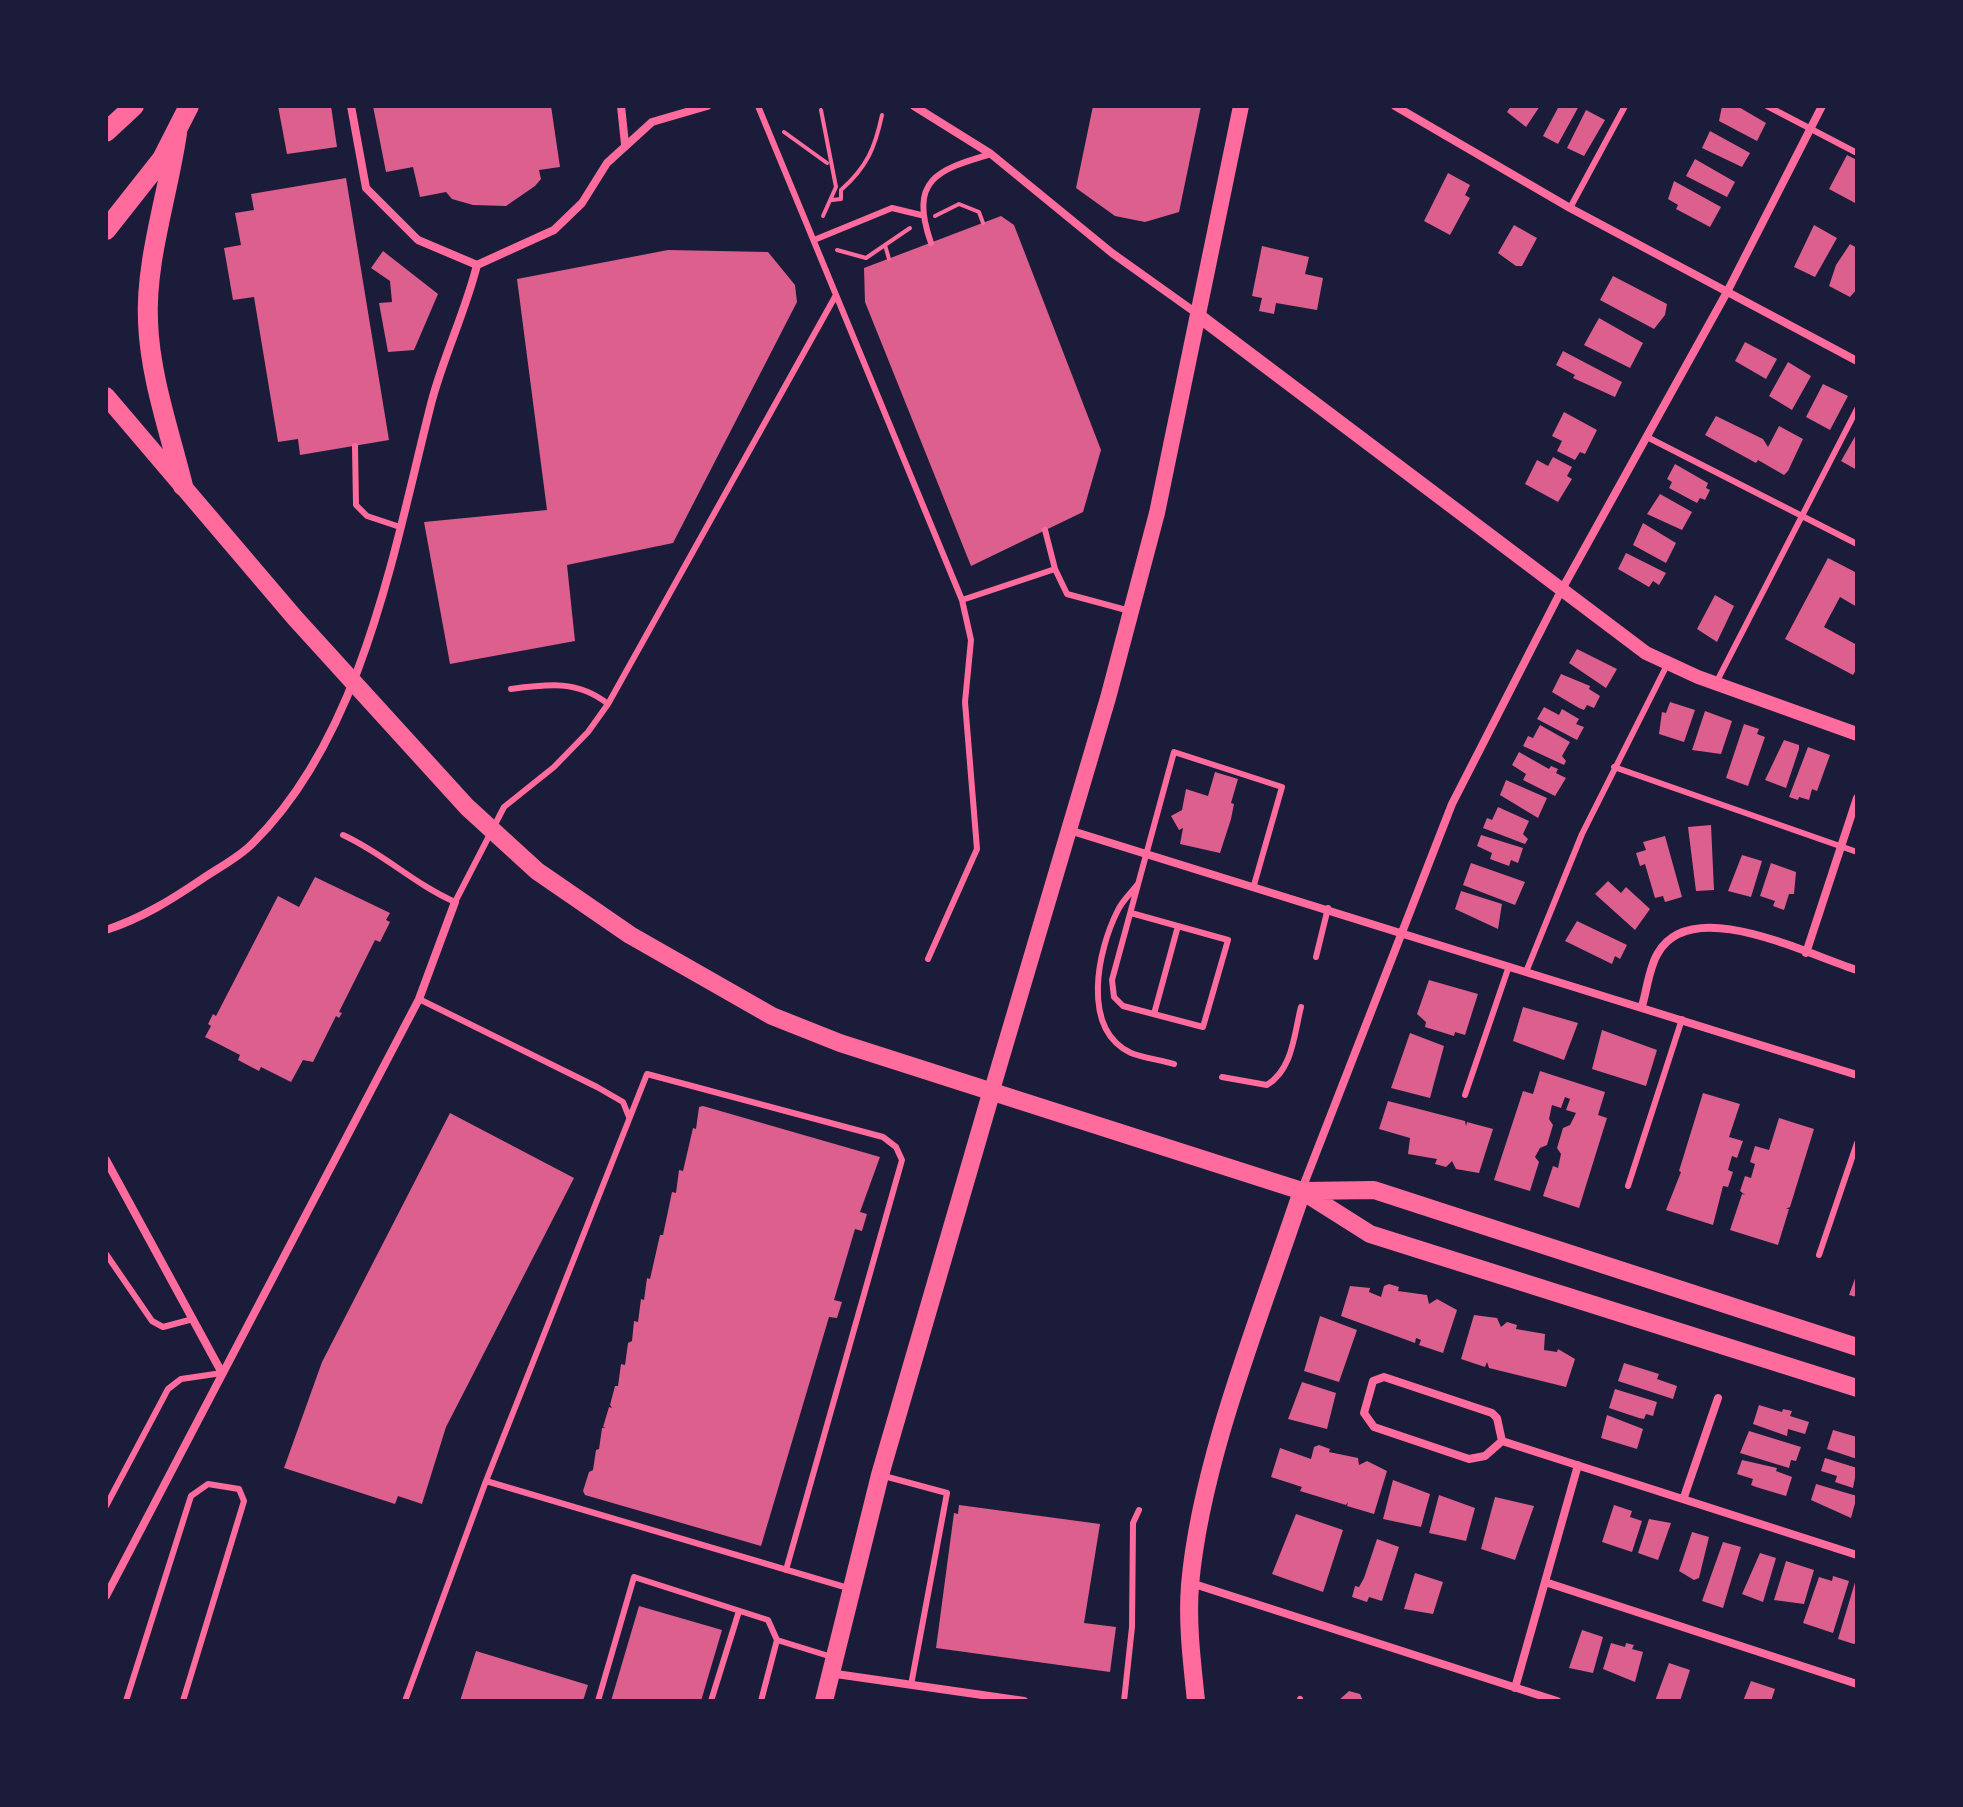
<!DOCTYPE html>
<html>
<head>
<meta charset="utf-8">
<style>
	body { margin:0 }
	#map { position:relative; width:1963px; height:1807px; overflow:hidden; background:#1b1b3a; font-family:"Asap Condensed",sans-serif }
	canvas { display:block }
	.frame { position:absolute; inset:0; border:108px solid #1b1b3a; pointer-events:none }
</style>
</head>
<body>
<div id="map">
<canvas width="1963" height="1807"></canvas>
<div class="frame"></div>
</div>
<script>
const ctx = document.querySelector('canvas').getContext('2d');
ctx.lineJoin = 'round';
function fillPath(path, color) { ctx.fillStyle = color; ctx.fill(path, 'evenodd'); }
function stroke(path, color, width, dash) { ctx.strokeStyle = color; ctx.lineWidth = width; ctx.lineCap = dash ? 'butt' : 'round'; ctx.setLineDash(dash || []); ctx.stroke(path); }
const building = new Path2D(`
	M278,106H331L337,147L287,154Z
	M373,106H551L560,167L539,170L541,179L535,186L506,206L473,205L452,199L446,192L420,197L413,167L386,172Z
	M1093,106H1201L1179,212L1145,222L1115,216L1076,188Z
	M1511,106H1540L1526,127L1507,112Z
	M1559,106H1579L1558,144L1543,136Z
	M1722,106H1737L1766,123L1757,141L1719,121Z
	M1586,110L1605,120L1584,156L1567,148Z
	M1710,131L1750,153L1742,167L1702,148Z
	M1847,155L1857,160V204L1829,189Z
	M1695,159L1735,182L1727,197L1686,176Z
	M1448,173L1470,185L1465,195L1470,198L1450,235L1424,221Z
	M346,178L389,440L300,455L298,439L278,442L254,297L233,300L224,248L241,245L235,213L254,210L251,194Z
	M1674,181L1721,207L1710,227L1676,209L1678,205L1668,199Z
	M1001,216L1014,225L1101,450L1083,512L971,566L865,302L864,268Z
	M1514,225L1537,238L1522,266H1516L1498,253Z
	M1814,225L1837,238L1815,277L1794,267Z
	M1850,244L1857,248V289L1850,297L1829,286L1836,265Z
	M1262,246L1309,257L1305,274L1323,278L1317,310L1276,303L1274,314L1259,311L1262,298L1252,296Z
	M668,250L768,252L795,285L797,302L673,543L567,565L575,641L450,664L424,522L547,510L517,279Z
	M383,251L438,294L414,350L388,352L379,303L392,302L390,281L371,268Z
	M1613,276L1667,304L1665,315L1654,329L1600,300Z
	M1599,318L1643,343L1630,368L1584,345Z
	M1745,342L1777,359L1766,379L1735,361Z
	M1563,351L1622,382L1615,397L1573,378L1575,375L1556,365Z
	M1788,362L1811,376L1792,410L1769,396Z
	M1823,384L1848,396L1830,430L1806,417Z
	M1564,412L1597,430L1585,454L1580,452L1575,460L1557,451L1562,441L1552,436Z
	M1716,416L1763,439L1768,447L1779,426L1803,439L1788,471L1784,475L1758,460L1756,463L1705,435Z
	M1857,433V470L1841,461Z
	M1553,457L1572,467L1567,476L1572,479L1558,502L1525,484L1537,460L1548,466Z
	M1675,464L1708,483L1706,488L1710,490L1705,500L1700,498L1697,503L1669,488L1672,482L1667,479Z
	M1660,494L1692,512L1682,530L1647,514Z
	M1643,523L1676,543L1666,563L1633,545Z
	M1626,553L1666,573L1659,585L1653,581L1649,587L1618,569Z
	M1828,558L1857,573V607L1840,597L1824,627L1857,645V668L1853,675L1785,639Z
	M1715,595L1734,606L1717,642L1697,629Z
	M1577,649L1617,669L1606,688L1569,663Z
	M1561,674L1590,686L1589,689L1600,696L1594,708L1587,705L1584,710L1579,708L1552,692Z
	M1670,702L1695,710L1684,742L1659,734L1662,712L1666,713Z
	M1544,707L1559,715L1562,709L1579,719L1576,724L1584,727L1577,740L1537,719Z
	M1705,711L1732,721L1721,754L1692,750Z
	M1744,724L1759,729L1757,734L1765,737L1748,786L1726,778Z
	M1540,725L1570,742L1562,756L1566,761L1564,765L1523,746L1528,736L1533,738Z
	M1784,740L1799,745V749L1786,788L1765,780Z
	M1808,747L1830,755L1817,791L1812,789L1809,800L1799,797L1798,800L1789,797Z
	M1519,752L1549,769L1551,766L1558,769L1556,773L1566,778L1555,796L1523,780L1526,774L1512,765Z
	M1215,772L1238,779L1231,803L1234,804L1231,819L1220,853L1180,844L1183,828L1179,830L1171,816L1182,810L1186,789L1208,796Z
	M1506,780L1547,798L1538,818L1500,795Z
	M1498,807L1529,821L1523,834L1528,839L1525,844L1483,828L1487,818L1492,820Z
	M1711,825L1714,890L1696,891L1688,827Z
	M1481,835L1523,848L1518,863L1511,860L1509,866L1490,859L1492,853L1477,846Z
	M1665,836L1682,897L1665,902L1663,896L1655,898L1645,864L1640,866L1636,853L1646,850L1643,842Z
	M1742,855L1762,861L1751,897L1728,891Z
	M1471,863L1525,882L1515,905L1463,885Z
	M1771,863L1796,872L1794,894H1789L1784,910L1773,906L1775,901L1760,896Z
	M315,877L390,913L386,920L390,922L380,942L375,940L339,1012L342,1013L339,1018L336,1016L313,1062L303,1060L291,1082L261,1067L259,1071L238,1060L240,1055L205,1037L211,1026L208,1024L213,1014L216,1016L278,896L299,907Z
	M1608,881L1621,893L1626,887L1650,909L1635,930L1595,894Z
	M1461,891L1502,904L1498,929L1455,909Z
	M1577,921L1627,945L1620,959L1615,956L1612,964L1565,941Z
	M1429,980L1478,994L1465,1035L1455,1032L1454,1036L1425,1027L1426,1022L1417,1014Z
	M1523,1007L1578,1023L1564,1060L1513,1041Z
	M1602,1030L1657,1050L1646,1086L1592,1069Z
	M1410,1033L1444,1046L1430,1098L1391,1088Z
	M1540,1071L1605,1092L1598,1115L1607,1118L1579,1208L1543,1196L1553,1166L1558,1168L1561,1154L1557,1148L1563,1128L1570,1125L1576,1113L1566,1110L1570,1099L1565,1097L1561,1108L1552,1105L1549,1119L1553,1125L1547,1145L1540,1148L1535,1157L1539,1162L1530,1191L1494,1180L1523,1091L1533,1094Z
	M1703,1093L1740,1104L1729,1137L1743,1141L1737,1158L1732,1156L1728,1170L1733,1172L1728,1187L1723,1186L1713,1225L1666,1210L1681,1172L1679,1171Z
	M1388,1101L1465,1121L1466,1126L1467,1122L1493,1129L1479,1173L1456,1169L1452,1161L1446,1167L1435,1164L1437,1159L1408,1154L1410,1138L1379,1129Z
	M703,1106L880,1157L860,1212L867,1214L862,1231L855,1229L834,1300L842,1302L837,1318L829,1317L761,1546L585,1495L583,1491L589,1472L593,1470L596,1450L599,1449L602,1428H606L603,1427L609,1407L612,1408L610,1405L615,1386H618L621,1364L625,1365L628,1343L632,1341L634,1321L638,1322L641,1299L644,1300L647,1278L650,1279L660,1235H663L672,1192L676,1193L679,1170L683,1171L693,1128L696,1129L699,1107Z
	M450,1113L574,1178L446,1427L422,1504L398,1496L395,1504L284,1468L322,1362Z
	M1779,1118L1814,1129L1790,1207L1786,1209H1789L1778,1245L1730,1230L1742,1194L1745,1195L1740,1191L1745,1176L1751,1178L1755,1164L1750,1162L1755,1146L1769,1150Z
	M1857,1273V1297L1849,1295Z
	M1389,1284L1399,1287L1398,1291L1427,1295L1429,1304L1437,1299L1457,1310L1443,1353L1419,1345L1421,1340L1416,1338L1415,1343L1341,1316L1350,1286L1370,1288L1369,1292L1381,1297L1384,1286Z
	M1474,1315L1497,1318L1501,1327L1507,1322L1517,1325L1516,1329L1545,1334L1544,1350L1557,1352L1558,1349L1575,1359L1566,1387L1489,1368L1487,1362L1485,1367L1461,1359Z
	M1320,1316L1357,1330L1339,1382L1304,1371Z
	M1624,1363L1659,1374L1657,1379L1677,1386L1673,1399L1618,1381Z
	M1302,1382L1336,1393L1327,1429L1288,1419Z
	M1615,1389L1657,1402L1653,1416L1646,1414L1644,1419L1639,1418L1609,1408Z
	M1759,1405L1782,1412L1783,1409L1792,1411L1790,1416L1809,1422L1805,1434L1788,1429L1787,1436L1753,1424Z
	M1607,1415L1643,1429L1637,1449L1601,1438Z
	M1833,1430L1857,1437V1459L1827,1449Z
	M1749,1431L1801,1447L1796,1461L1791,1460L1789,1468L1740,1453Z
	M1319,1445L1330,1449L1329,1452L1358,1458L1359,1465L1367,1461L1387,1471L1374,1514L1347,1506L1348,1502L1346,1505L1300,1491L1302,1487L1271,1477L1280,1448L1311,1459L1314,1447Z
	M1825,1458L1857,1468L1853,1488L1835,1482L1837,1476L1821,1471Z
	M1742,1460L1777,1468L1776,1471L1792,1477L1786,1496L1756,1487L1751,1485L1753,1479L1737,1474Z
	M1393,1480L1430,1494L1421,1527L1383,1519Z
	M1816,1484L1857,1496L1851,1518L1811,1500Z
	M1439,1495L1475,1508L1466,1541L1429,1533Z
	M1495,1497L1534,1506L1515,1560L1481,1549Z
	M959,1505L1100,1524L1084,1623L1116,1627L1110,1672L936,1648L954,1513L958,1514Z
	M1614,1505L1632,1511L1630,1517L1642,1521L1632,1552L1602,1542Z
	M1296,1514L1343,1530L1323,1592L1272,1574Z
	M1649,1519L1671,1523L1658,1560L1638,1553Z
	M1692,1532L1709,1537L1699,1578L1694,1580L1679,1571Z
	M1377,1539L1399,1547L1382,1601L1369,1597L1367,1602L1352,1597L1355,1586L1359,1587L1364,1578Z
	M1723,1542L1741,1547L1723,1608L1702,1601Z
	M1760,1553L1776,1558L1763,1602L1742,1594Z
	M1786,1561L1814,1570L1804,1604L1774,1600Z
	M1415,1573L1443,1582L1433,1614L1404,1609Z
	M1833,1576L1849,1581L1833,1633L1803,1623L1819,1577L1832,1581Z
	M1856,1579L1857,1642L1854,1644L1838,1639Z
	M639,1606L722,1630L701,1701H611Z
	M1582,1630L1603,1637L1593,1673L1569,1668Z
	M1611,1643L1625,1647L1626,1643L1634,1645L1632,1649L1643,1652L1635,1682L1603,1669Z
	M476,1651L588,1685L583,1701H460Z
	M1669,1663L1690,1670L1680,1701H1655Z
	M1751,1681L1775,1689L1771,1701H1743Z
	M1349,1691L1360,1694L1363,1701H1338Z`);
const path = new Path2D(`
	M821,110L836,187L823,216
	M784,132L827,163
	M832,200L841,199V190C867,167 875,148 882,115
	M935,216L959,204L979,212L983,223
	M885,245L910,228
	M837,250L866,258L885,245L889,259`);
const service = new Path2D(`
	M758,106L962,600L971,640L965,702L977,849L928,959
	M1767,106L1857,153
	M1570,208L1625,106
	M814,240L892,208L921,215
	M931,243C909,180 936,170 991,154
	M1647,437L1857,544
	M355,446L356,505L367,516L400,527
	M1045,530L1055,569
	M962,600L1055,569L1067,594L1130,611
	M1716,683L1857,409
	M511,689C548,684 578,680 608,704
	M1614,767L1857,852
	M343,835C383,853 414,884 455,902L504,807L554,767L588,732L608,704L836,295
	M1137,885C1131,893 1122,901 1118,910C1098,949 1080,1029 1131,1053C1144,1058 1161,1060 1174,1064
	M1131,913L1228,940L1203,1027L1123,1006L1114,997L1112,980L1174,752L1282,787L1254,885
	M1316,957L1328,908
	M1526,972L1582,834L1668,663
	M419,999L597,1087L623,1102L629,1117
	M1154,1014L1178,926
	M1222,1077L1267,1085C1293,1069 1294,1034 1301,1007
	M1465,1095L1509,966
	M1628,1186L1682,1019
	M106,1254L152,1321L163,1327L193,1319
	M1819,1255L1857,1143
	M884,1476L947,1493L911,1685
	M106,1506L168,1389L181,1379L222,1373
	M786,1570L902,1160L896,1147L883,1137L647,1074L486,1481L848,1588
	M777,1640L832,1657
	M126,1701L191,1496L208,1484L239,1489L244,1501L183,1701
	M405,1701L486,1481
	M598,1701L634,1577L768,1620L777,1640L761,1701
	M711,1701L739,1611
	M1124,1701L1132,1627L1133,1523L1139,1510
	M1299,1701L1300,1699`);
const minor = new Path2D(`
	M351,106L366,188L418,240L477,265
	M621,106L625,144
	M914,106L991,154L1112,253L1199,315
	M1395,106L1570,208L1857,361
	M1069,830L1857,1075
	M106,930C142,918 171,900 202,879C218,868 238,858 252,844C363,735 394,549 431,404C443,357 465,313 477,265L554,230L582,203L607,163L652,122L707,106
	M1806,953L1857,798
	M1642,1006C1647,990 1649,967 1658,953C1692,894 1808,955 1857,970
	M106,1160L222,1373
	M1302,1189L1452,804L1561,591L1727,292L1822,106
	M1384,1377L1492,1413L1497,1418L1502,1441L1485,1456L1469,1459L1374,1427L1364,1413L1373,1381Z
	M1502,1441L1857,1555
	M1684,1497L1718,1398
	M1545,1582L1857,1684
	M1191,1583L1557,1701
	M106,1596L419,999L455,902
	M829,1673L1024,1701
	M1515,1688L1578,1465`);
const tertiary = new Path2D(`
	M1199,316L1646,653L1698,677L1857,734`);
const secondary = new Path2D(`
	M992,1090L1108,698L1157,513L1241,106`);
const primary = new Path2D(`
	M106,396L295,618L467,807L537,871L630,935L772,1016L840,1043L1302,1191L1370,1234L1857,1388
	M1302,1191L1374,1190L1857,1347
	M824,1701L880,1475L992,1090
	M1196,1701C1192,1662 1187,1624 1190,1585C1201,1459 1262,1312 1302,1191`);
const motorway = new Path2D(`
	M106,132L134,106
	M177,133C168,195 145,261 148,322C150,377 170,433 183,486
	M106,230L162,159L189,106`);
fillPath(building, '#dd5f8e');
stroke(path, '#ff6b9d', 4);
stroke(service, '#ff6b9d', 6);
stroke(minor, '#ff6b9d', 8);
stroke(tertiary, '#ff6b9d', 14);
stroke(secondary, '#ff6b9d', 16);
stroke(primary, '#ff6b9d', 18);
stroke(motorway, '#ff6b9d', 20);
</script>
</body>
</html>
